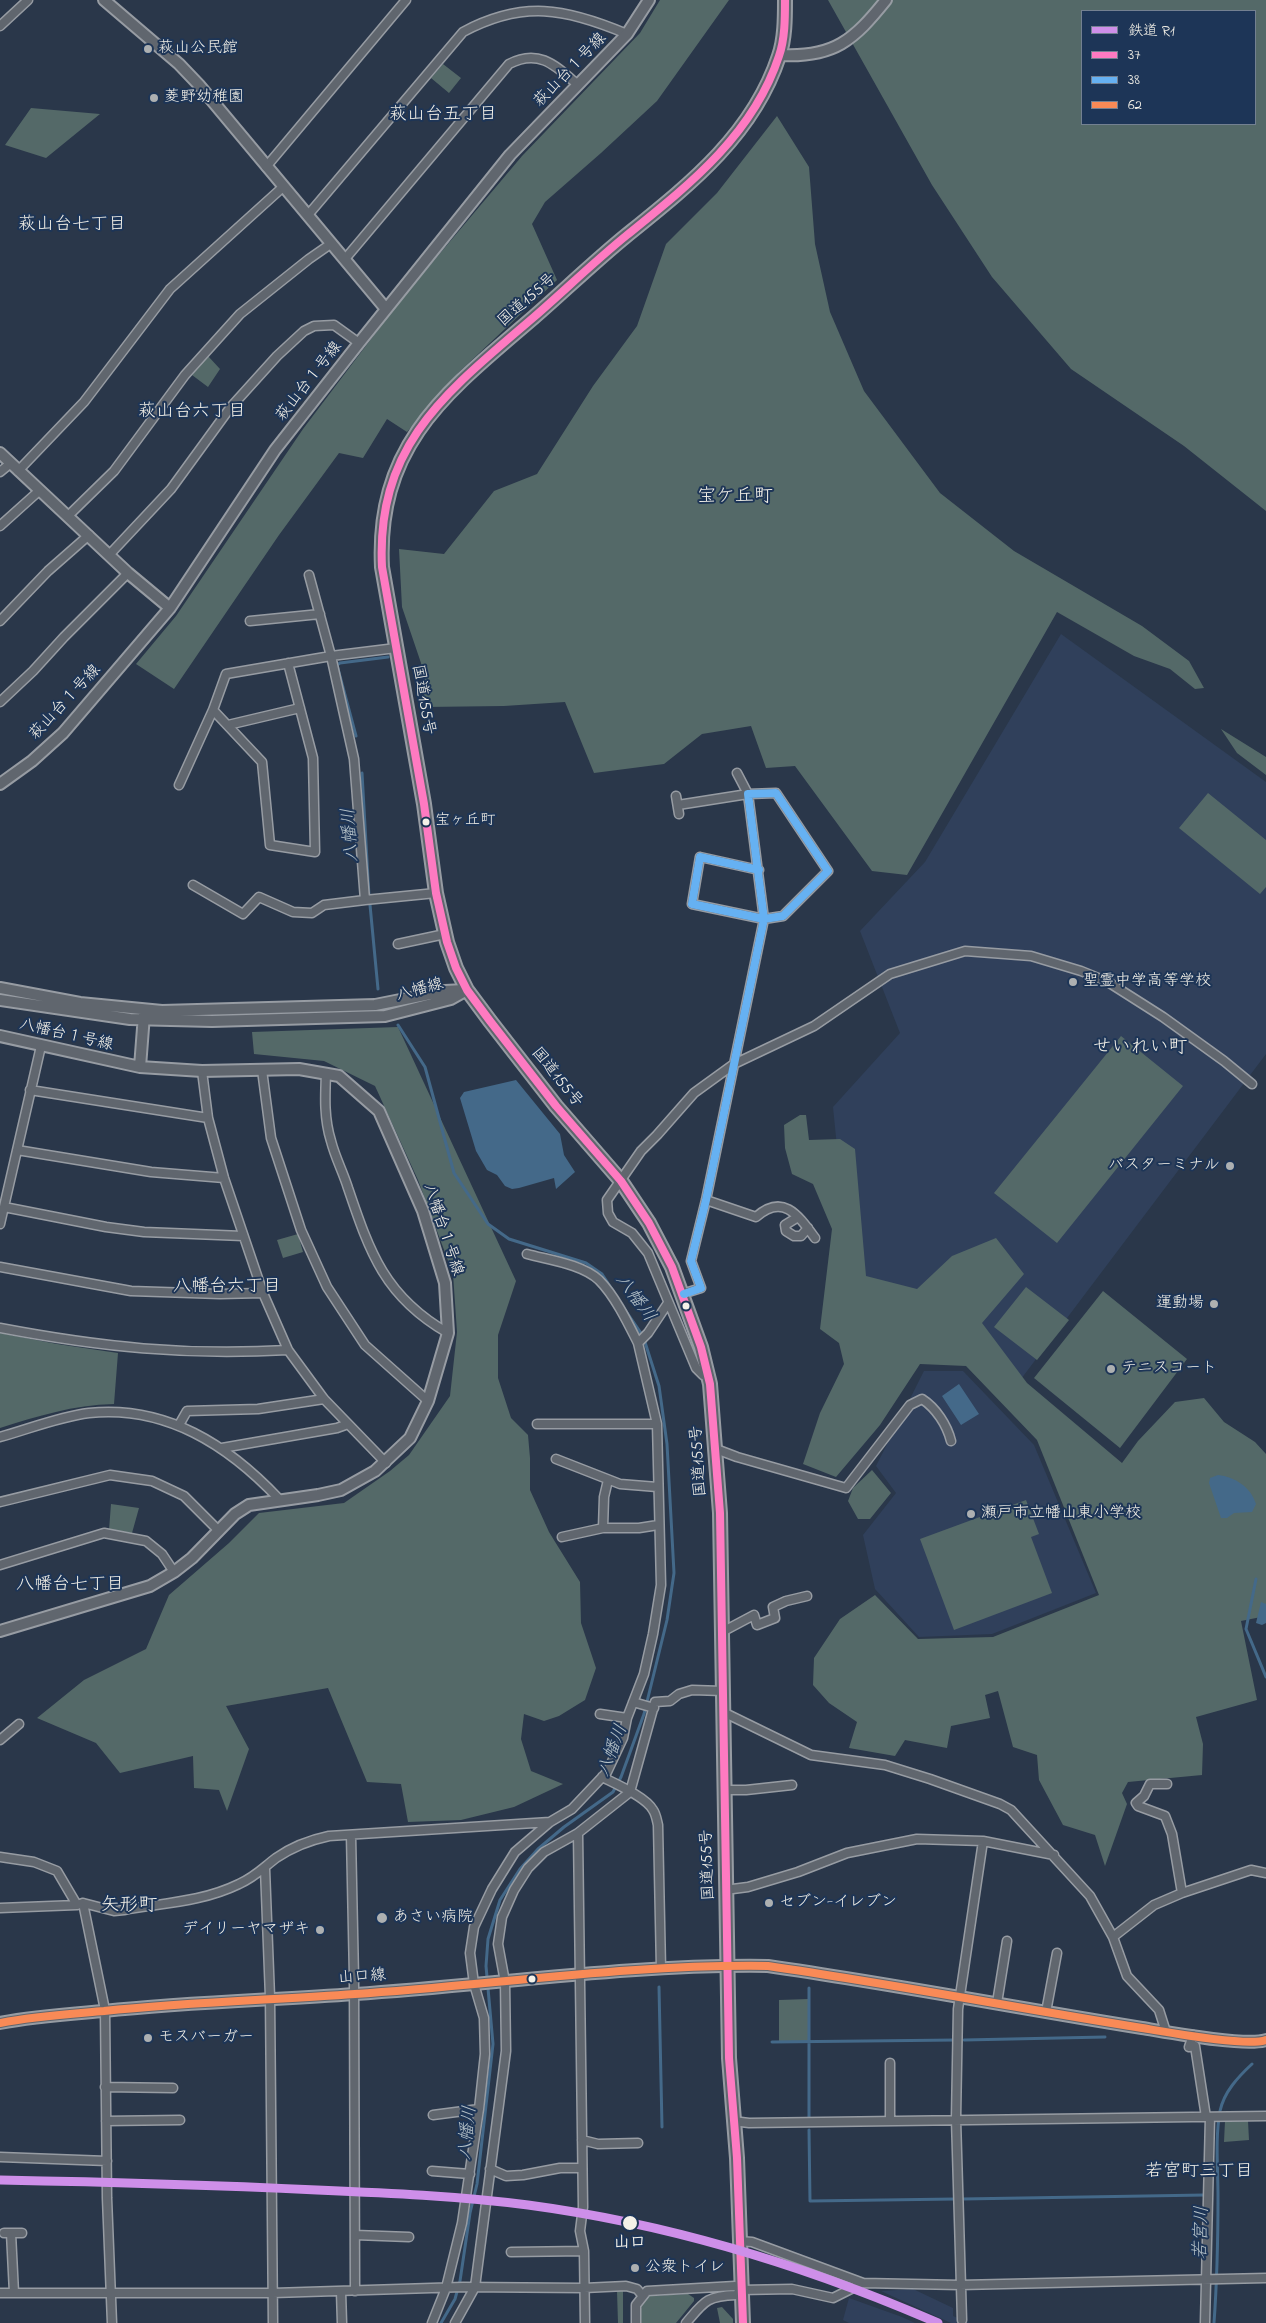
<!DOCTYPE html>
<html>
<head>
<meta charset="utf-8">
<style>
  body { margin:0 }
  #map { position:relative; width:1266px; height:2323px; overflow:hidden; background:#2a374a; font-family:"Indie Flower","Klee One",sans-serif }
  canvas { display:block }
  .legend { position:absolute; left:1081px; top:10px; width:175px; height:115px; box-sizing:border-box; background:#1d3557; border:1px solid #738091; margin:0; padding:6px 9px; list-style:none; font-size:15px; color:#f4f1e8 }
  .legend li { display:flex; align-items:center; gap:10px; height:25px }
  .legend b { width:25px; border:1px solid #738091 }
</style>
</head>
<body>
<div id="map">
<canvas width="1266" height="2323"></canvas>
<ul class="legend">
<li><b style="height:6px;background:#ce8fe9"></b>鉄道 R1</li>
<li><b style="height:6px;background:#fe7ac1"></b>37</li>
<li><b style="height:6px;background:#66b1f2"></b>38</li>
<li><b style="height:6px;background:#f98a56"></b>62</li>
</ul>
</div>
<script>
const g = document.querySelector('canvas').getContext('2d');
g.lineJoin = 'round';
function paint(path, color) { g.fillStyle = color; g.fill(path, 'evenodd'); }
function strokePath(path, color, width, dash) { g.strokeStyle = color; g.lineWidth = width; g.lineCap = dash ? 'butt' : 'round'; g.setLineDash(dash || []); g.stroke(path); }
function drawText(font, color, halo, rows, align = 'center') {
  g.font = font + ' "Indie Flower","Klee One",sans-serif'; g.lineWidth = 4; g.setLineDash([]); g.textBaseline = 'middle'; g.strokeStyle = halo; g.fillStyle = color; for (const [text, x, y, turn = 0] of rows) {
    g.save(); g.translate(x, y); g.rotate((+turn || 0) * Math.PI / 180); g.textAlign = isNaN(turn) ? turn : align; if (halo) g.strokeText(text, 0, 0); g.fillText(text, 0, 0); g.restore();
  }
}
const built = new Path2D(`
  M1061,634L1266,782V1054L1015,1387L978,1352L857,1347L833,1107L900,1033L860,931L925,862Z
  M924,1371H963L1034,1445L1096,1593L992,1634L919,1637L875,1589L863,1535L896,1493L876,1466Z
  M913,2289L953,2308V2316L970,2323H951L881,2291Z
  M849,2298L902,2317L915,2323H849L843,2320Z`);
const green = new Path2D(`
  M660,0H729L657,101L601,153L545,202L532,224L557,280L458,373L407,432L387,419L363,458L339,453L279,535L174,689L136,664L176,616L303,429L399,302L522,156L640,33Z
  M828,0H1266V511L1184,446L1071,369L992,277L932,185ZM1082,11H1255V124H1082Z
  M443,64L461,78L449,93L431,78Z
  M31,108L100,114L46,158L5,145Z
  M777,116L809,167L815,244L830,312L864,391L940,493L1014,551L1142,626L1189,661L1204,688L1195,689L1170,669L1134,656L1057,612L907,875L872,871L795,766L766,768L751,726L702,734L664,764L594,773L565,702L504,706L425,707L421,663L402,607L399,549L444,554L494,491L537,474L593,386L637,326L666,244L717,193Z
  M208,356L220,369L208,387L192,375Z
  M1221,729L1266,757V775L1237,753Z
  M1208,793L1266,840V887L1260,894L1179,828Z
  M398,1027L516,1281L498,1335V1378L511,1418L528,1435L530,1458V1490L549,1532L580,1582L581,1623L596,1668L585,1700L559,1716L544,1721L524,1714L521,1739L531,1771L563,1784L514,1807L461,1820L408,1822L401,1784L367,1782L328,1688L226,1706L249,1749L227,1811L219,1790L194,1788L193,1756L120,1773L96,1743L37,1718L84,1680L146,1649L169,1595L229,1543L259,1513L344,1503L390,1471L409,1455L450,1396L457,1332L453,1274L418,1180L375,1086L324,1061L254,1054L252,1032Z
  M1121,1036L1183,1086L1057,1243L994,1193Z
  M800,1115H806L809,1140L840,1139L855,1149L866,1276L917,1289L952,1256L996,1238L1024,1274L982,1323L1027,1383L1122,1463L1138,1441L1175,1402L1204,1398L1224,1422L1255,1442L1266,1454V1616L1241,1621L1257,1700L1196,1717L1203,1744L1202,1775L1128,1782L1122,1793L1127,1804L1105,1866L1095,1835L1063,1825L1039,1780L1037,1755L1013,1747L998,1691L985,1695L990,1718L951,1726L947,1748L905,1740L895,1756L849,1748L857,1722L829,1703L813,1685L814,1658L840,1619L875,1595L918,1639L993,1637L1099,1595L1037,1440L966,1366L920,1364L880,1425L836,1477L803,1464L820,1413L844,1364L839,1343L820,1329L832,1229L813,1184L792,1174L785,1148L784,1125Z
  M298,1234L303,1252L283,1258L277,1240Z
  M1026,1287L1069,1320L1037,1360L994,1327Z
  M1103,1291L1187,1359L1120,1448L1034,1378Z
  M0,1333L57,1344L118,1353L114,1404C73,1405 38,1416 0,1428Z
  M872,1470L891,1493L870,1519H858L848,1501L853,1488Z
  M1026,1500L1039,1534L1031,1537L1052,1593L954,1630L920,1539Z
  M111,1504L139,1508L132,1533L109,1530Z
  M809,1999L810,2043L779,2042V2000Z
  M1225,2121H1248L1249,2140L1224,2142Z
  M617,2291H623V2323H618Z
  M688,2294L694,2298V2301L676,2323H641L640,2306L646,2296Z
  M722,2307L733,2319V2323H720L717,2308Z`);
const water = new Path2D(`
  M516,1080L560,1134L564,1155L575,1172L556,1189L554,1178L519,1188L512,1189L505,1186L497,1175L487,1170L476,1151L460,1098L464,1092Z
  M959,1384L979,1414L961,1425L942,1396Z
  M1218,1475C1235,1477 1251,1487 1256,1504L1252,1512L1234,1513L1227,1518H1221L1209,1483L1210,1478Z
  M1261,1602L1266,1604V1623L1262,1625L1256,1623Z`);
const stream = new Path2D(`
  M356,736L337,665L340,663L388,657
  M362,773L369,896
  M370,905L378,989
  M398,1025L425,1067L454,1173L488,1224L509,1239L586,1263L602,1274L615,1294
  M1256,1579L1246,1629L1266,1677
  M659,1987L662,2127
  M809,1988V2118
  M964,2040L1105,2037
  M772,2042L956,2040
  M809,2130L810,2201L955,2199
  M962,2199L1205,2195
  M441,2323L455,2299L460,2281L470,2213L477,2184L493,2044L486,1966L488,1939L500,1900L520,1869L538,1849L564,1827L613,1792L621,1777L644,1714L667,1620L674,1573L667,1444L659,1386L643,1336L619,1301
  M1214,2323C1217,2281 1218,2239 1218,2196C1218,2168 1215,2139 1220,2111C1224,2092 1238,2077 1252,2064`);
const minor = new Path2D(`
  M0,26L28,0
  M266,167L406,0
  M308,215L463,32C523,0 565,8 627,34
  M345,259L509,64C539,48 556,66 578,85
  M18,471L84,402L170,289L283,187
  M0,472L11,463
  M68,516L114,471L185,375L240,314L309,259L332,243
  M0,526L40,490
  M110,554L171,489L230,408L277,356L304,331L314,326L334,325L359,343
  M309,575L331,656L354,759L365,900L436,893
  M0,621L48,571L89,535
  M250,621L320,614
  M0,702L33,671L64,637L128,573
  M213,710L262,762L270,845L315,852L313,758L288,663
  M228,725L300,708
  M179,785L213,710L226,674L331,656L396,648
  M676,796L679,814
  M678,805L748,794L737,773
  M193,885L243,914L259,897L293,912L312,913L324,905L365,900
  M398,944L445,934
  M262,1070L271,1138L301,1230L327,1287L365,1345L428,1401
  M202,1071L208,1118L224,1178L263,1293L288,1350L324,1399L386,1463
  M326,1074C325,1097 324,1119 331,1141C335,1157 343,1172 348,1188C370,1253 385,1297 448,1333
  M30,1090L208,1118
  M17,1150L151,1172L224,1178
  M706,1200L756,1217C783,1193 798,1215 815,1238
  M4,1207L106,1227L144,1232L243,1236
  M798,1217L785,1225L786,1231L794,1236H801L808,1228
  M0,1224L41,1046
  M527,1254C549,1260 582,1264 599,1280C615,1296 628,1323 638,1343
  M0,1267L131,1291L220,1294L263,1293
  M682,1294L701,1288L691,1261L706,1200L764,919L748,794L776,793L828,871L783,916L764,919L692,904L700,857L759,870
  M0,1328C100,1347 186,1356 288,1350
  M708,1375H703L696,1368L648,1253L632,1233L613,1222L608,1213L607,1200L641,1151L657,1135L694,1093L734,1064L814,1026L890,974L965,951L1031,956L1081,971L1108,982L1163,1017L1224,1061L1252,1084
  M537,1424H657
  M179,1425L187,1411L258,1409L324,1399
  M0,1437C29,1429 58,1417 89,1413C166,1405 228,1445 279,1499
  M222,1448L337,1428L348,1424
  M716,1449L737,1457L846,1488L910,1405L922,1399C936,1408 947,1425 951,1441
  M556,1459L620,1484L657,1487
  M0,1502L110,1475L152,1481L184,1496L219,1531
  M603,1528L604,1497L608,1480
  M562,1537L603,1528H639L658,1525
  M0,1565L104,1533L146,1541L162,1554L174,1572
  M722,1632L754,1615L757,1625L775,1618L773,1607L786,1601L807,1596
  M633,1702L654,1708
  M723,1712L811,1755L885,1765L930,1779L1000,1804L1011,1810L1090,1896L1113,1937L1127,1976L1159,2010L1166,2032
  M600,1714L627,1718
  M0,1740L19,1724
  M602,1777C616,1784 646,1797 653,1810C656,1814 657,1821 658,1825L661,1969
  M1167,1784H1150L1144,1796L1136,1803L1138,1806L1165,1816L1172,1834L1182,1893
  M723,1790H746L792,1785
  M578,1833L583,2207L580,2231L584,2251L585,2323
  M351,1835L354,1978L355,2291
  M0,1857L34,1862L57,1871L77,1905L83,1903L114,1911L124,1910C163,1903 202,1902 239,1884C255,1877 263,1868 276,1858C292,1847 310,1840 329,1836L550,1822
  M265,1869L270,1997L273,2323
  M725,1890L748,1887L798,1872L847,1853L917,1839L983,1841L1054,1855
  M83,1903L105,2010L107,2198L112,2323
  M0,1908L77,1905
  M1113,1937L1154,1905L1182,1893L1251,1870L1266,1873
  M997,2003L1007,1941
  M1046,2012L1057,1953
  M1193,2035L1189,2047L1195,2046L1206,2117
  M890,2063V2121
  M105,2087L173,2088
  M433,2115L479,2109
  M106,2121L180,2120
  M733,2121L749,2123L1266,2116
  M582,2140L598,2144L638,2143
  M0,2157L107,2161
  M490,2169L506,2176L523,2175L560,2168H582
  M432,2171L470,2174
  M4,2233H22
  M11,2233L14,2293
  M355,2235L409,2237
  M739,2241L752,2242L863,2283
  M511,2252L584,2251
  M341,2291L342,2323
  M0,2293H273L463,2287L584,2288L626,2286L637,2289L642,2295
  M962,2320L956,2119L958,2009L983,1841
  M432,2323L446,2288L462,2223L479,2109L485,2054L484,2018L474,1984L470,1953L474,1927L492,1889L515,1852L550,1822L572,1809L607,1772L623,1738L627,1718L644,1674L653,1634L661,1585L657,1424L638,1343L648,1333L668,1303
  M455,2323L475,2287L506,2051L505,1982L498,1944L502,1917L514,1890L528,1868L544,1852L578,1833L630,1792L655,1702L670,1701L679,1694L692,1690L723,1691
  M636,2323V2305L647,2291L735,2286L741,2290
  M686,2323C704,2302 706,2296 736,2295L741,2290L792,2289L833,2298L863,2283L960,2285L1266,2278
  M1205,2323L1210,2117`);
const tertiary = new Path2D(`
  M104,0L179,64L199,85L386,309
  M780,55C834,58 854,40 886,0
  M0,453L128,573L170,608
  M0,784L32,761L63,733L170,608L275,450L359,343L510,155L627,34L649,0
  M0,988L80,1003L162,1011L375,1005L445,991L464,990
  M0,1000L130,1019L212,1021L385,1016L451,999L467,990
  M0,1036L140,1067L202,1071L299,1069L339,1076L379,1111L423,1211L445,1283L448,1333L428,1401L410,1438L375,1471L341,1490L318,1495L249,1505L235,1514L192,1558L174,1572L150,1586L0,1631
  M140,1067L144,1015
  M0,2023C34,2016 69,2014 104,2011C187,2002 271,2000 355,1994C492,1985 630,1964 768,1966C893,1984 1017,2008 1142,2028C1167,2032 1246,2047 1266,2040`);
const trunk = new Path2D(`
  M743,2323L737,2158L729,2058L720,1513L710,1384L701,1347L672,1267L649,1223L621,1181L556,1106L490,1021L467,990L456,968L447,942L436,893L424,804L382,567C376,443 448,391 534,317C565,290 595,261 627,235C689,185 753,135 779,56C785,39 785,18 785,0`);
const bus1 = new Path2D(`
  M743,2323L737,2158L729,2058L720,1513L710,1384L701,1347L672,1267L649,1223L621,1181L556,1106L490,1021L467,990L456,968L447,942L436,893L424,804L382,567C376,443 448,391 534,317C565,290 595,261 627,235C689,185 753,135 779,56C785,39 785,18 785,0`);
const bus2 = new Path2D(`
  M684,1294L701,1288L691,1261L706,1200L764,919L748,794L776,793L828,871L783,916L764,919L692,904L700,857L759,870`);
const bus3 = new Path2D(`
  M0,2023C34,2016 69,2014 104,2011C187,2002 271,2000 355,1994C492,1985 630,1964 768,1966C893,1984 1017,2008 1142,2028C1167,2032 1246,2047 1266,2040`);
const rail1 = new Path2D(`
  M0,2180C106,2182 211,2185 317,2190C388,2193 458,2196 528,2205C670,2224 807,2266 938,2323`);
const markers = [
  [148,49,5,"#adb0b1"],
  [154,98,5,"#adb0b1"],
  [426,822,4.5,"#f4f1e8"],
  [1073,982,5,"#adb0b1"],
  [1230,1166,5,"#adb0b1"],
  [1214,1304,5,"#adb0b1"],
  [686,1306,4.5,"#f4f1e8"],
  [1111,1369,5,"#adb0b1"],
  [971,1514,5,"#adb0b1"],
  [769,1903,5,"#adb0b1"],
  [382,1918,6,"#adb0b1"],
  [320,1930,5,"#adb0b1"],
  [532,1979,4.5,"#f4f1e8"],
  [148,2038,5,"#adb0b1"],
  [630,2223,8,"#f4f1e8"],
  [635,2268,5,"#adb0b1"]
];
const busNames = [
  ["宝ヶ丘町",435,822]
];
const poiNames = [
  ["萩山公民館",158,49],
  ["菱野幼稚園",164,98],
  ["聖霊中学高等学校",1083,982],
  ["バスターミナル",1220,1166,"right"],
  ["運動場",1204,1304,"right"],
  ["テニスコート",1121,1369],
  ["瀬戸市立幡山東小学校",981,1514],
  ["セブン-イレブン",779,1903],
  ["あさい病院",393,1918],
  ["デイリーヤマザキ",310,1930,"right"],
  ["モスバーガー",158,2038],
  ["公衆トイレ",645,2268]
];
const streetNames = [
  ["萩山台１号線",571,71,-46],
  ["国道155号",528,301,-41],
  ["萩山台１号線",310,382,-52],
  ["国道155号",422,700,80],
  ["萩山台１号線",66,703,-47],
  ["八幡線",420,991,-15],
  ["八幡台１号線",66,1036,13],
  ["国道155号",556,1078,51],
  ["八幡台１号線",442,1230,72],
  ["国道155号",700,1461,-94],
  ["国道155号",709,1865,-92],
  ["山口線",362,1978,-4]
];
const stopNames = [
  ["山口",630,2244]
];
const neighbourhoodNames = [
  ["萩山台五丁目",443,116],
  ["萩山台七丁目",72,226],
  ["萩山台六丁目",192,413],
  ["八幡台六丁目",227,1288],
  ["八幡台七丁目",70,1586],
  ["若宮町三丁目",1199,2173]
];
const waterNames = [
  ["八幡川",352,835,-94],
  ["八幡川",634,1299,54],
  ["八幡川",614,1751,-69],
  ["八幡川",469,2133,-84],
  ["若宮川",1203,2233,-88]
];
const quarterNames = [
  ["宝ケ丘町",735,498],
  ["せいれい町",1140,1049],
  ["矢形町",129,1907]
];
paint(built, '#30405b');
paint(green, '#546968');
paint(water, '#446989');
strokePath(stream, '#446989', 3);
strokePath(minor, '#979ca3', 11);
strokePath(tertiary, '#979ca3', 14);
strokePath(trunk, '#979ca3', 16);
strokePath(minor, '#60666e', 8);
strokePath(tertiary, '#60666e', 10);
strokePath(trunk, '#60666e', 12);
strokePath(bus1, '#fe7ac1', 8);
strokePath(bus2, '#66b1f2', 8);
strokePath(bus3, '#f98a56', 8);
strokePath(rail1, '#ce8fe9', 9);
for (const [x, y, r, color] of markers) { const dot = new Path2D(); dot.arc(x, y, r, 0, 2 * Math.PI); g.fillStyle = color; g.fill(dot); strokePath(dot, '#1d3557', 2); }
drawText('15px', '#f4f1e8', '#1d3557', busNames, 'left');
drawText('16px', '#f4f1e8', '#1d3557', poiNames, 'left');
drawText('16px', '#f4f1e8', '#1d3557', streetNames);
drawText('bold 16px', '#f4f1e8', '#1d3557', stopNames);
drawText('18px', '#f4f1e8', '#1d3557', neighbourhoodNames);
drawText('italic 18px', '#b7c3c9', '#1d3557', waterNames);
drawText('19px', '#f4f1e8', '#1d3557', quarterNames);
</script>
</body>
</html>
